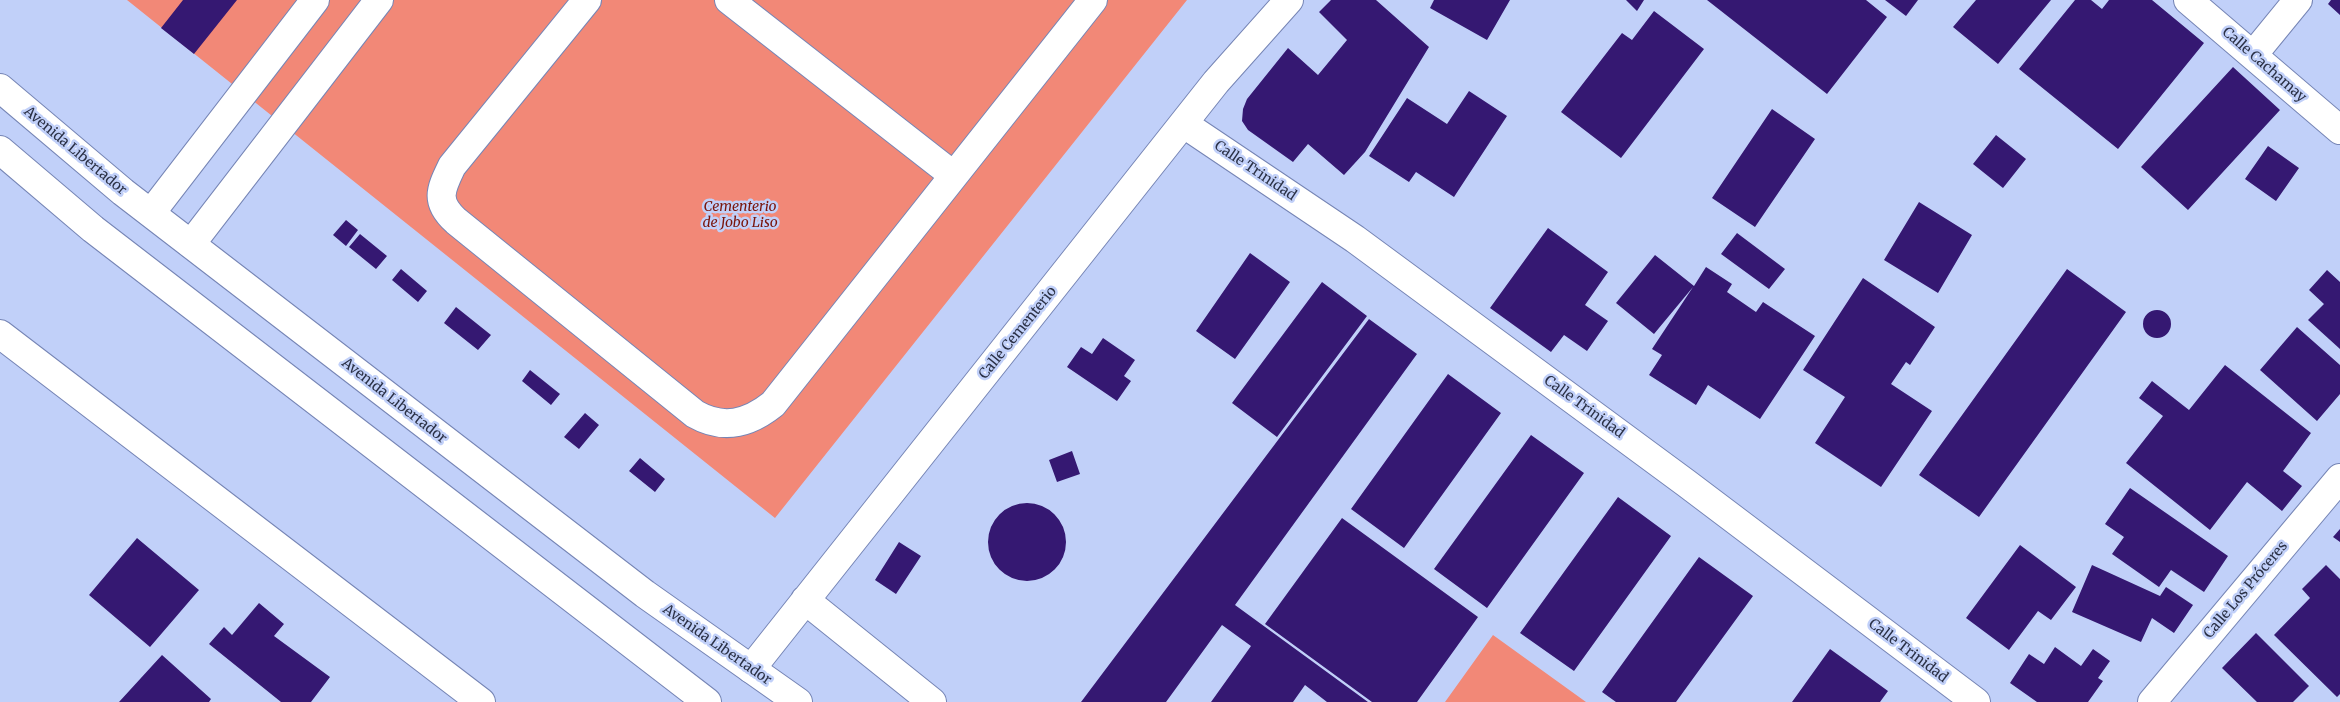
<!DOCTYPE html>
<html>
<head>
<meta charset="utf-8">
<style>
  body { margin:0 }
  canvas { display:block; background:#c1d0f9 }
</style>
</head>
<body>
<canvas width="2340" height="702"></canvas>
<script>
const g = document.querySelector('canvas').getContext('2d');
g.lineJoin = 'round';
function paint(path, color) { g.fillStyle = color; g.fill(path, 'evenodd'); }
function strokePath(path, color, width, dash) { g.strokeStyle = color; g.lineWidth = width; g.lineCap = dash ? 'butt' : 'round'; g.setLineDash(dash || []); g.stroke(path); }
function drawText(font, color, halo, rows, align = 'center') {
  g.font = font + ' Merriweather,serif'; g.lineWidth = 5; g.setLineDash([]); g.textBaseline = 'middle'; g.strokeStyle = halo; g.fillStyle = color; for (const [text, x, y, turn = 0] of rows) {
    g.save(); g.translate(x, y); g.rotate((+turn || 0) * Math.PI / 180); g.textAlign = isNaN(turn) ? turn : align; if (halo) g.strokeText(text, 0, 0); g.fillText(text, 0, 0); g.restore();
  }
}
const green = new Path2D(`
  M127,0H1187L775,518Z
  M1493,635L1586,702H1445Z`);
const building = new Path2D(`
  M183,0H237L194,54L161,28Z
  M1331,0H1376L1429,47L1365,152L1344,175L1308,144L1293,162L1248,130L1242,121L1243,109L1247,99L1288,48L1318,75L1347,40L1319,12Z
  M1434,0H1510L1487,40L1430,8Z
  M1626,0H1644L1637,11Z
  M1707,0H1866L1887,17L1827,94Z
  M1885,0H1918L1906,16Z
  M1976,0H2051L1998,64L1953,27Z
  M2075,0H2091L2102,9L2109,0H2152L2204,43L2118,149L2019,69Z
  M2331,0H2340V15L2328,4Z
  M1654,11L1704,49L1621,158L1561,112L1622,33L1632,40Z
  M2233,67L2280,110L2188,210L2141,167Z
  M1469,91L1507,116L1454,197L1416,172L1409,182L1369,156L1407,98L1447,124Z
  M1772,109L1815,139L1755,227L1712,198Z
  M1996,135L2026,159L2003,188L1973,164Z
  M2268,146L2299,168L2276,201L2245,179Z
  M1919,202L1972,235L1938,293L1884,260Z
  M346,220L358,230L346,246L333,235Z
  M1548,228L1608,272L1585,305L1608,321L1587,351L1564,335L1551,352L1490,308Z
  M1737,233L1785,269L1769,289L1721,254Z
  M360,234L387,256L376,269L349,247Z
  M1250,253L1290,282L1235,359L1196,331Z
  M1655,255L1694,286L1706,267L1732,284L1727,292L1756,312L1763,302L1815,336L1760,419L1708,385L1696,405L1649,375L1662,355L1652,349L1693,287L1654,334L1616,303Z
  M401,269L427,291L418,302L392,280Z
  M2067,269L2126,312L1979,517L1919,475Z
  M2327,270L2340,282V349L2308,320L2324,304L2309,290Z
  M1863,278L1935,327L1910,365L1906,362L1891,384L1932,411L1881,487L1815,443L1845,397L1803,370Z
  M1322,282L1367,316L1277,437L1232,403Z
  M456,307L491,335L478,350L444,323Z
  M2143 324a14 14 0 1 1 28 0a14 14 0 1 1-28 0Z
  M1369,319L1417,354L1235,605L1368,702H1327L1305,685L1293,702H1211L1251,646L1222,625L1166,702H1081Z
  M2297,327L2340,365V394L2317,421L2260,370Z
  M1103,338L1135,360L1124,376L1131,381L1117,401L1067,367L1081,347L1092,354Z
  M2225,365L2311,433L2283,471L2302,486L2282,511L2247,482L2210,530L2126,463L2163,416L2139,398L2152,381L2189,410Z
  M530,370L560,394L551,405L522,381Z
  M1448,374L1501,413L1404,548L1351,509Z
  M585,413L599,425L579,449L564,437Z
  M1531,435L1584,473L1487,608L1434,569Z
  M1072,451L1080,474L1057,482L1049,460Z
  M640,458L665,479L655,492L629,471Z
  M2130,488L2228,556L2204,592L2171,570L2159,587L2112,554L2124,537L2105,524Z
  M1618,497L1671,536L1574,671L1520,633Z
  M988 542a39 39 0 1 1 78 0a39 39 0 1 1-78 0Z
  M1342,518L1478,617L1417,702H1372L1265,624Z
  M2340,529V542L2333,537Z
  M137,538L199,590L150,647L89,595Z
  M899,542L921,556L896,594L875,580Z
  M2020,545L2076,587L2051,620L2038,611L2009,650L1966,618Z
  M1699,557L1753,596L1676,702H1616L1602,692Z
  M2092,565L2160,596L2166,587L2193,605L2174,633L2152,618L2141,642L2072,612Z
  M2326,565L2340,579V694L2337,697L2274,635L2310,598L2302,589Z
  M259,603L284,624L274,636L330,677L311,702H281L209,644L224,627L232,635Z
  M2256,633L2309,686L2293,702H2257L2222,668Z
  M2055,647L2081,666L2093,649L2110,661L2098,678L2103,681L2088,702H2037L2010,683L2029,654L2044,664Z
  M1830,649L1888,691L1880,702H1792Z
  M162,655L211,699L209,702H119Z`);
const minor = new Path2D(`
  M587,0L452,166C441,189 434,201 456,221L695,414C723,430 748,424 773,404L1093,0
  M729,0L953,175
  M2188,0L2340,130
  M2253,55L2298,0
  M1184,124L1355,239L1686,483L1976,702
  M151,213L315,0
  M191,244L379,0
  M0,334L481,702
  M805,600L932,702
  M751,669L1216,82L1289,0
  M2152,702L2340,478`);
const major = new Path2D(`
  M0,88L123,192L645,594L798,702
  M0,150L93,229L707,702`);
const streetNames = [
  ["Calle Cachamay",2264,65,41],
  ["Avenida Libertador",75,151,40],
  ["Calle Trinidad",1255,171,34],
  ["Calle Cementerio",1018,333,-51],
  ["Avenida Libertador",394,401,38],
  ["Calle Trinidad",1584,407,36],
  ["Calle Los Próceres",2246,590,-50],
  ["Avenida Libertador",717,645,35],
  ["Calle Trinidad",1908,651,37]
];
const parkNames = [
  ["Cementerio",740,207],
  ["de Jobo Liso",740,223]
];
paint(green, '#f28877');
paint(building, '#351872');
strokePath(minor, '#7685b5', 30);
strokePath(major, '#7685b5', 30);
strokePath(minor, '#fff', 28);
strokePath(major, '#fff', 28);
drawText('14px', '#2b3146', '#c1d0f9', streetNames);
drawText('italic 14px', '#7a140a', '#c1d0f9', parkNames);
</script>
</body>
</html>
